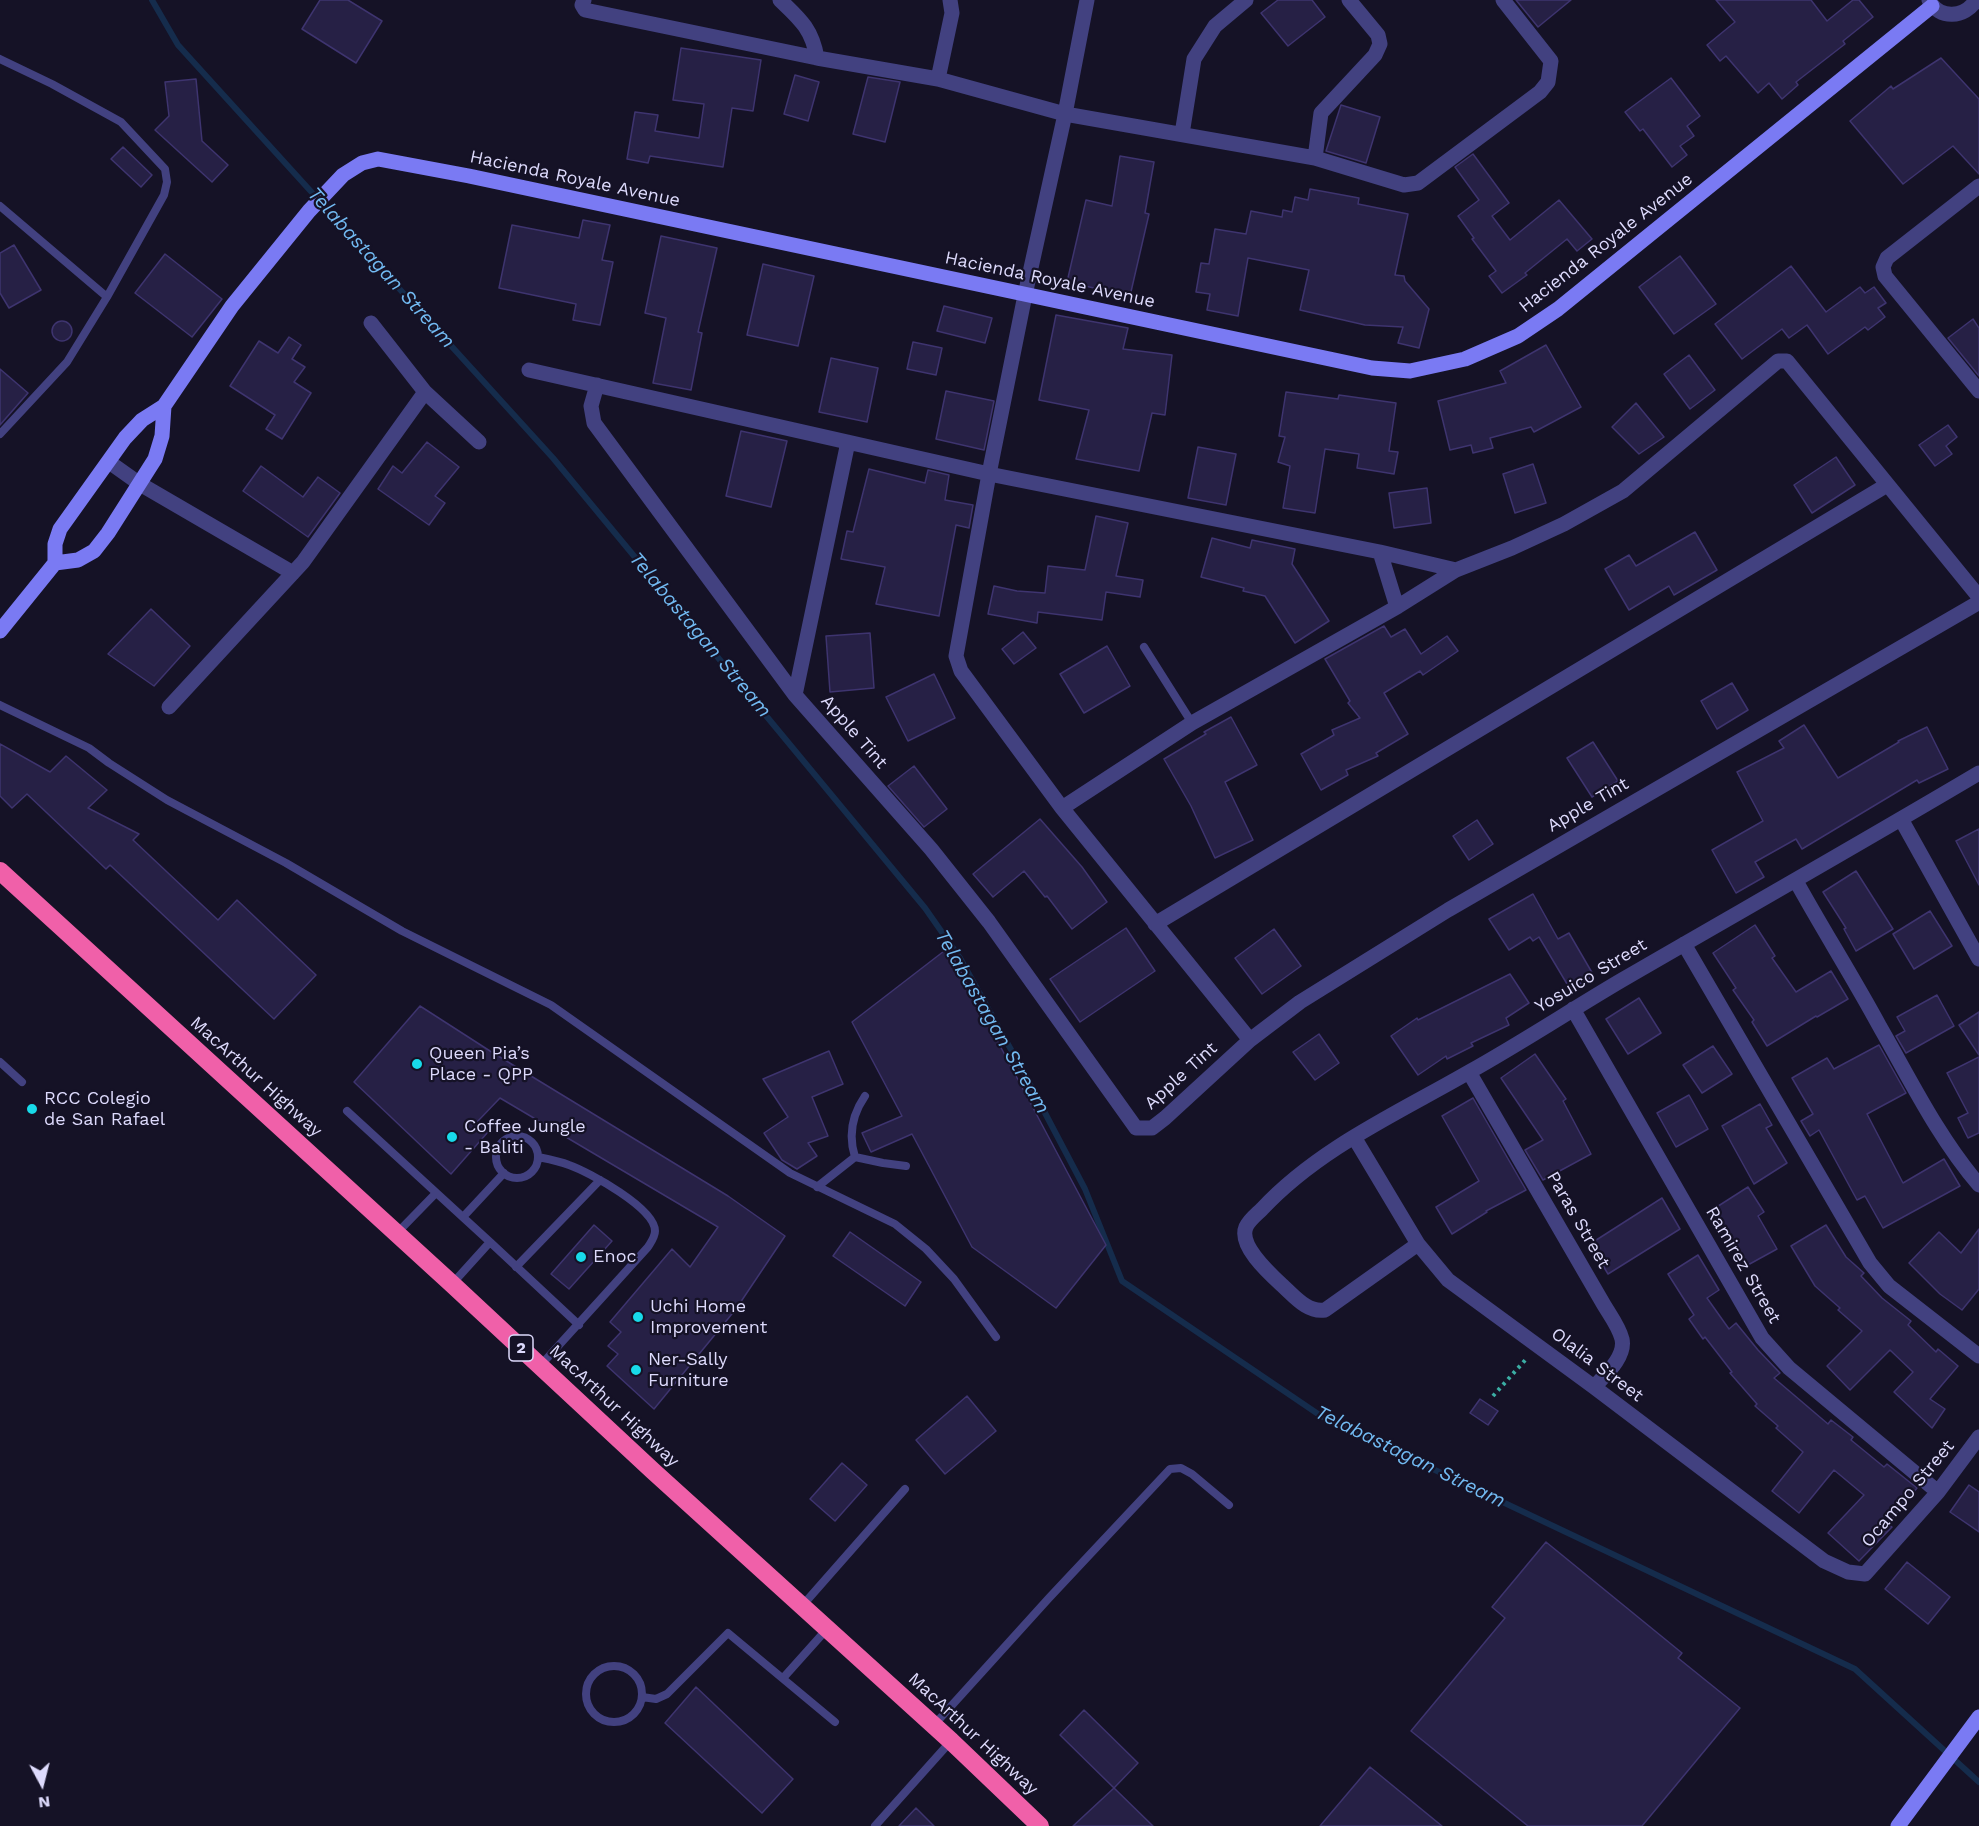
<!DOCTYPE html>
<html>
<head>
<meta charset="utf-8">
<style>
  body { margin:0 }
  #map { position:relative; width:1979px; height:1826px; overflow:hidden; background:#151226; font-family:"Work Sans",sans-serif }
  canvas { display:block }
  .north { position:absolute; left:12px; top:1754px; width:60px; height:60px; -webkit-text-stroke:4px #151226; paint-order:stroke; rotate:173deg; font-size:16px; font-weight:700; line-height:24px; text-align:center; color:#dddafc }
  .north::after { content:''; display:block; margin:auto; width:21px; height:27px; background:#dddafc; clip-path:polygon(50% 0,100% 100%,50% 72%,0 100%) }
</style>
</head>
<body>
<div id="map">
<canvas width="1979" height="1826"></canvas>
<div class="north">N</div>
</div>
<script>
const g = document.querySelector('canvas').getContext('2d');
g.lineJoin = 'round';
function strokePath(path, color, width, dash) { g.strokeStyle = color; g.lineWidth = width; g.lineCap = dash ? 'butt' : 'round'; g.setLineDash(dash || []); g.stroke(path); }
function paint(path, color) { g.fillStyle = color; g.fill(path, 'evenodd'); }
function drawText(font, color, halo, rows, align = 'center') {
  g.font = font + ' "Work Sans",sans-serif'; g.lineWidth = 4.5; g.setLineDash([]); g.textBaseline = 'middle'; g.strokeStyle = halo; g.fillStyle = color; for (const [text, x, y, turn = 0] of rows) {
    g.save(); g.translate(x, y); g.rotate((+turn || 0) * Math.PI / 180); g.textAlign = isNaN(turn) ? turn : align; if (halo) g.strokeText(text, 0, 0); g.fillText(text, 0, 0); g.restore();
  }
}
const stream = new Path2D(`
  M152,0L178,45L553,458L925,908L960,958L1024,1073L1085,1189L1122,1281L1321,1416L1855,1669L1979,1782`);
const building = new Path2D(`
  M320,0H348L382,21L356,63L302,29Z
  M1278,0H1312L1325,17L1288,46L1261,13Z
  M1516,0H1571L1538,27Z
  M1716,0H1811L1827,21L1853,0H1859L1873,17L1843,41L1845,44L1796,82L1798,85L1782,99L1769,83L1758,93L1726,56L1720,61L1707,45L1735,22Z
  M681,48L761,60L753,111L732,108L723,167L650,156L648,163L627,159L635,112L658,115L655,131L699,138L704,104L673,100Z
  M1941,58L1979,99V174L1953,146L1903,184L1850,121L1891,86L1893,89Z
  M795,75L819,82L808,121L784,114Z
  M868,77L900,82L885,142L853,134Z
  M1671,78L1700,116L1687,126L1694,136L1680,146L1687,155L1672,167L1643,129L1640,131L1625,112Z
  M196,79L202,141L228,165L212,182L155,130L169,116L165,82Z
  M1341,105L1380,117L1366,163L1326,151Z
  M123,147L152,175L141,187L111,159Z
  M1473,154L1509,203L1492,216L1510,240L1559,200L1592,239L1577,251L1567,239L1525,273L1527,275L1502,293L1489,276L1496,271L1472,239L1474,238L1458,216L1479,200L1455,167Z
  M1120,156L1154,162L1145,213L1149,214L1130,296L1067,282L1086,200L1112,206Z
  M1310,189L1359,198L1358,204L1408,214L1395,275L1404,276L1405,281L1429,309L1419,348L1398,343L1403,327L1365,325L1300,310L1309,270L1248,258L1238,316L1207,310L1210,294L1196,292L1201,263L1209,264L1215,229L1246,234L1251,211L1282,217L1283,210L1292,212L1295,197L1308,200Z
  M583,220L610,225L602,260L613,262L600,325L573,320L576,304L499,288L512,225L579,238Z
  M661,236L717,248L698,332L702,333L691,390L653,383L666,318L645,313Z
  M14,245L41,290L9,308L0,293V253Z
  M165,254L222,299L192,337L135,293Z
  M1680,256L1716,304L1674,334L1639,287Z
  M763,264L814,276L798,346L747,335Z
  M1791,266L1826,312L1860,287L1865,293L1874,287L1886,303L1878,308L1885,317L1868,330L1865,327L1828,354L1807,325L1789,338L1782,329L1742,359L1715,324Z
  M944,306L992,318L985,343L937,331Z
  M1056,315L1128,328L1123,349L1172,355L1165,415L1152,413L1139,471L1076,459L1089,410L1039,400Z
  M1973,319L1979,328V376L1948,338Z
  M52 331a10 10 0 1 1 20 0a10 10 0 1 1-20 0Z
  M289,337L301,345L292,359L305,367L294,382L311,393L282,439L266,429L275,415L230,386L259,341L278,353Z
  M913,342L942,348L936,375L907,369Z
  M1546,345L1581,407L1534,432L1531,427L1490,438L1493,448L1473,453L1471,445L1450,450L1438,401L1506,383L1500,371Z
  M1689,355L1715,390L1690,409L1664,374Z
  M831,358L878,368L867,422L819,412Z
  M0,369L28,393L0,425Z
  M946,391L994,401L984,450L936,439Z
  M1286,392L1338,399L1339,395L1396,403L1389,451L1398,452L1394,474L1357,468L1359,454L1325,449L1315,513L1283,508L1290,466L1278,462L1285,437L1279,436Z
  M1636,403L1664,437L1639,454L1612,427Z
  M1948,425L1957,437L1946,446L1952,454L1935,466L1919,445Z
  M741,431L787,441L771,507L726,496Z
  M427,442L459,467L435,496L445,503L429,525L378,489L393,466L402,473Z
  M1198,447L1236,454L1226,505L1188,498Z
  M1836,457L1855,485L1812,513L1794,485Z
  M1533,464L1546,503L1515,513L1503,474Z
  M261,466L303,497L318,477L340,493L308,537L243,491Z
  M869,469L925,483L928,470L949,475L945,500L973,505L969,528L956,525L939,616L876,604L885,567L841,559L847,531L853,532Z
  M1427,488L1431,523L1394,528L1389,493Z
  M1096,516L1128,523L1116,576L1143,580L1140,597L1106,592L1102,620L1038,612L1037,623L988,614L994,586L1017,591L1045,593L1048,566L1085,570Z
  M1695,532L1717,570L1674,595L1669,586L1629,610L1605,569L1629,555L1636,566Z
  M1212,538L1250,548L1252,540L1295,549L1292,564L1329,621L1295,643L1265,596L1243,591L1244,588L1201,577Z
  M151,609L190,646L154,686L108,654Z
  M1384,626L1391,637L1405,629L1421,654L1447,636L1458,651L1423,675L1420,671L1384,693L1408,734L1376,753L1378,756L1346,770L1348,775L1321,790L1301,754L1334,735L1332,730L1360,718L1348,703L1350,701L1325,659Z
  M1023,632L1036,648L1014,664L1002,649Z
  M870,633L874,688L830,692L826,636Z
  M1107,646L1130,686L1084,713L1060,674Z
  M934,674L955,718L908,741L886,697Z
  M1732,683L1748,710L1717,729L1701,701Z
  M1231,717L1257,765L1225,782L1253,840L1215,858L1191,806L1164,759L1206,734L1204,732Z
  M1804,725L1838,778L1899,742L1898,741L1927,727L1948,769L1919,783L1917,780L1802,849L1796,839L1755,862L1764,877L1736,893L1712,850L1763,821L1737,772L1784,748L1779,741Z
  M1593,742L1618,781L1592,797L1567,758Z
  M0,744L50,772L66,756L107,790L88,808L139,834L133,840L218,920L237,900L316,975L274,1019L110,865L106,869L27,794L12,808L0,796Z
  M914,766L947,809L924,827L888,786Z
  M1040,819L1082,867L1107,902L1072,929L1047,896L1045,897L1024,871L993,897L973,874Z
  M1477,820L1493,844L1469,860L1453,836Z
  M1979,829V885L1956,841Z
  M1856,871L1893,929L1856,951L1844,929L1846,928L1823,892Z
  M1533,894L1558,939L1569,933L1594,976L1570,989L1539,937L1533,941L1530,937L1509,950L1489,919Z
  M1930,911L1952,946L1914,969L1893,934Z
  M1755,925L1775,956L1772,958L1796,992L1831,971L1848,999L1817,1017L1816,1016L1767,1046L1752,1022L1754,1020L1733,990L1736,988L1713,953Z
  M1126,928L1155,971L1080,1022L1050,979Z
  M1274,929L1301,966L1262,994L1235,958Z
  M948,948L1106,1245L1056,1308L972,1247L912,1134L871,1152L862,1133L902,1116L852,1022Z
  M1510,974L1529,1003L1506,1018L1509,1025L1471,1043L1473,1046L1447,1059L1446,1056L1418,1075L1391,1036L1417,1018L1418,1020Z
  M1937,995L1954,1026L1906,1053L1896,1036L1905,1031L1897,1017Z
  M1639,998L1661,1033L1628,1054L1606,1019Z
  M420,1006L490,1051L728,1196L785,1236L736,1309L654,1409L607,1366L618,1354L608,1346L621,1332L610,1322L672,1249L690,1267L718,1227L500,1098L477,1122L488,1132L451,1174L354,1082Z
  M1979,1012V1055L1959,1025Z
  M1319,1034L1339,1063L1315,1080L1293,1052Z
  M1879,1045L1906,1093L1867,1114L1903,1183L1944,1159L1960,1186L1883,1228L1865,1196L1857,1200L1819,1130L1810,1136L1801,1121L1813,1114L1792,1078L1827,1058L1834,1069Z
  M1713,1046L1732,1074L1702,1093L1683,1065Z
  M829,1051L843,1084L812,1097L828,1136L808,1143L817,1156L797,1169L782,1160L764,1133L788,1117L763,1079Z
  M1535,1054L1566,1099L1563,1101L1591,1154L1543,1180L1525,1150L1543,1140L1501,1078Z
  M1979,1057V1133L1968,1138L1958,1118L1968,1113L1947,1073Z
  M1689,1095L1708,1129L1676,1147L1657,1113Z
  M1473,1098L1526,1190L1486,1211L1487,1212L1452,1234L1436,1207L1479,1181L1442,1116Z
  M1760,1104L1772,1125L1766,1128L1787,1163L1754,1184L1722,1126Z
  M1748,1187L1764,1212L1758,1216L1777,1249L1746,1266L1728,1234L1712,1210Z
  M1662,1198L1680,1229L1608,1274L1590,1244Z
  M594,1225L612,1241L569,1289L551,1274Z
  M1826,1225L1846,1257L1864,1273L1861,1276L1882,1298L1911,1321L1908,1325L1936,1352L1938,1349L1958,1366L1930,1399L1945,1409L1932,1428L1894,1392L1913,1372L1890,1350L1850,1390L1827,1366L1862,1331L1838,1310L1840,1308L1815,1286L1791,1246Z
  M1979,1229V1289L1962,1310L1940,1294L1909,1263L1939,1232L1961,1253Z
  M850,1232L921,1282L905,1306L833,1256Z
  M1698,1255L1719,1290L1707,1298L1729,1329L1736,1323L1758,1350L1780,1373L1774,1378L1828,1424L1831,1420L1853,1437L1851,1440L1884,1467L1887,1464L1917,1488L1888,1524L1892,1527L1859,1561L1828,1533L1864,1495L1834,1470L1799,1513L1772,1491L1803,1452L1776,1428L1778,1426L1755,1406L1757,1404L1730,1373L1732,1372L1705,1337L1703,1339L1689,1319L1694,1315L1668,1274Z
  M967,1396L996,1431L945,1474L916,1440Z
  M1480,1399L1498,1411L1488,1425L1470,1413Z
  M842,1463L867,1485L835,1521L810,1499Z
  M1969,1485L1979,1492V1532L1950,1512Z
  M1546,1542L1682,1653L1678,1658L1740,1708L1642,1826H1528L1411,1731L1505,1618L1492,1607Z
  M1907,1562L1950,1597L1928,1624L1885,1589Z
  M696,1687L793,1779L762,1813L665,1723Z
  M1084,1710L1138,1763L1114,1788L1060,1735Z
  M1370,1767L1442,1826H1320Z
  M1114,1788L1153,1826H1073Z
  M916,1808L934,1826H899Z`);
const path = new Path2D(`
  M1493,1396L1528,1357`);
const lane = new Path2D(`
  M0,59L52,84L121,122L165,169L167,182L164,195L107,297L67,362L0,434
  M0,206L107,297
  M1144,647L1192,723
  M0,705L89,748L109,763L167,800L286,863L402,931L551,1005L790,1173L895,1224L926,1249L954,1279L996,1337
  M0,1062L22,1082
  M347,1111L490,1242
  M496 1157a21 21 0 1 1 42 0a21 21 0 1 1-42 0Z
  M538,1157C548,1159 559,1161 569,1165C589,1172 655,1208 655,1231C655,1237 651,1242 648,1247L540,1366
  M855,1157C848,1135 852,1115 865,1096
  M817,1187L855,1157L883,1163L906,1166
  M463,1217L504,1173
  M397,1233L436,1193
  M516,1267L600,1180
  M452,1284L490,1242L579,1325
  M802,1606L905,1489
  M586 1694a28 28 0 1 1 56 0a28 28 0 1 1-56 0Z
  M784,1677L827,1629
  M642,1697L656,1699L667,1694L728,1633L835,1722
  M934,1725L1049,1598L1170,1469L1181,1468L1192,1474L1229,1505
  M875,1826L951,1741`);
const street = new Path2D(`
  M584,0L582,5L585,10L817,58L938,79L1065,114L1315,158L1404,185L1418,183L1540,92L1548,82L1551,61L1503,0
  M780,0C800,19 812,29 817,58
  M1087,0L1065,114L1025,295L989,474L956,656L961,671L1062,808L1250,1040
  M1929,0C1939,20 1965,18 1976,0
  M938,79L952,13L950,0
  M1182,134L1194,59L1215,26L1246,0
  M1315,158L1321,113L1375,55L1380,44L1378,35L1349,0
  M1979,186L1887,258L1883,267L1885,276L1979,391
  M371,323L425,392L479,442
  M529,370L989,474L1380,552L1456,570L1512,548L1564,524L1623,491L1778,361H1787L1979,597
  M597,385L591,406L594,423L795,695L931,849L989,922L1136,1128H1152L1165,1118L1250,1040L1300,1002L1448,910L1976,604L1979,598
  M109,462L140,484L293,573
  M1380,552L1397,607
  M795,695L848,442
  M169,707L303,562L425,392
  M1062,808L1192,723L1397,607L1456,570
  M1901,819L1979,959
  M1796,881C1823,930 1853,977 1880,1027C1911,1081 1938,1137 1979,1185
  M1155,924L1887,485
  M1684,944L1870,1263L1889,1286L1979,1356
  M1573,1009L1762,1338L1789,1368L1938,1492
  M1469,1072L1604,1305C1610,1315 1619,1327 1622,1339C1626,1357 1605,1375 1594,1387
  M1354,1137L1418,1244L1448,1280L1594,1387L1824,1561L1848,1572L1865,1574L1938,1492L1979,1437
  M1418,1244L1325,1310C1308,1313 1295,1297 1284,1287C1270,1274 1238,1246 1246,1227C1249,1220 1257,1214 1262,1209C1319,1148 1398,1113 1469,1072C1521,1043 1571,1010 1622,980C1741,911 1861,843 1979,773`);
const secondary = new Path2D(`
  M55,563L78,560L94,551L108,533L155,459L162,436L164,406
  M0,631L55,563V544L60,529L125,438L142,420L164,406L232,306L309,211L343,175L362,163L378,159L469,176L1372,368L1410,371L1465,359L1518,336L1558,309L1932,6
  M1898,1826L1979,1717`);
const highway = new Path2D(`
  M0,871L452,1284L653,1471L951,1741L1040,1826`);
const markers = [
  [417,1064,6,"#18dae9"],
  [32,1109,6,"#18dae9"],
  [452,1137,6,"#18dae9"],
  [581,1257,6,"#18dae9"],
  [638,1317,6,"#18dae9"],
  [636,1370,6,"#18dae9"]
];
const shields = [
  [521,1348,24]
];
const shieldNames = [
  ["2",521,1348]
];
const streetNames = [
  ["Hacienda Royale Avenue",575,179,12],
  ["Hacienda Royale Avenue",1606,243,-38],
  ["Hacienda Royale Avenue",1050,280,12],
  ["Apple Tint",854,732,49],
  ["Apple Tint",1588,805,-30],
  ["Yosuico Street",1591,976,-31],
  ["Apple Tint",1181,1076,-42],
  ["MacArthur Highway",256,1077,42],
  ["Paras Street",1578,1220,60],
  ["Ramirez Street",1743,1265,60],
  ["Olalia Street",1597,1365,37],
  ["MacArthur Highway",614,1406,43],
  ["Ocampo Street",1908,1494,-50],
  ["MacArthur Highway",973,1734,43]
];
const poiNames = [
  ["Queen Pia’s",429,1054],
  ["Place - QPP",429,1075],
  ["RCC Colegio",44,1099],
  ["de San Rafael",44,1120],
  ["Coffee Jungle",464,1127],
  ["- Baliti",464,1148],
  ["Enoc",593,1257],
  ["Uchi Home",650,1307],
  ["Improvement",650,1328],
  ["Ner-Sally",648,1360],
  ["Furniture",648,1381]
];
const waterNames = [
  ["Telabastagan Stream",381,268,48],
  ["Telabastagan Stream",700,635,50],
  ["Telabastagan Stream",992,1022,60],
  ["Telabastagan Stream",1410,1457,26]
];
strokePath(stream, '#152c4c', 6);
paint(building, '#262045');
strokePath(building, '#3e346f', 1.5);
strokePath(path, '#3baea4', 4, [3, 4.5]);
strokePath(lane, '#424180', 8);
strokePath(street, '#424180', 15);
strokePath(secondary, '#7a7af3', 15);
strokePath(highway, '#f060a9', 18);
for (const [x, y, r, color] of markers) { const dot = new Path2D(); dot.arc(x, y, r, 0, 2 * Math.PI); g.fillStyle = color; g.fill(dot); strokePath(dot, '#151226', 2); }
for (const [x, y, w] of shields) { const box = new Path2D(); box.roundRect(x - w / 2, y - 13, w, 26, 4.5); g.fillStyle = '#151226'; g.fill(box); strokePath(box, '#dddafc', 1.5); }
drawText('bold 16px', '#dddafc', null, shieldNames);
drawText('18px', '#dddafc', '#151226', streetNames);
drawText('18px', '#dddafc', '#151226', poiNames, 'left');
drawText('italic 20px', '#72baf2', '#151226', waterNames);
</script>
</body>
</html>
